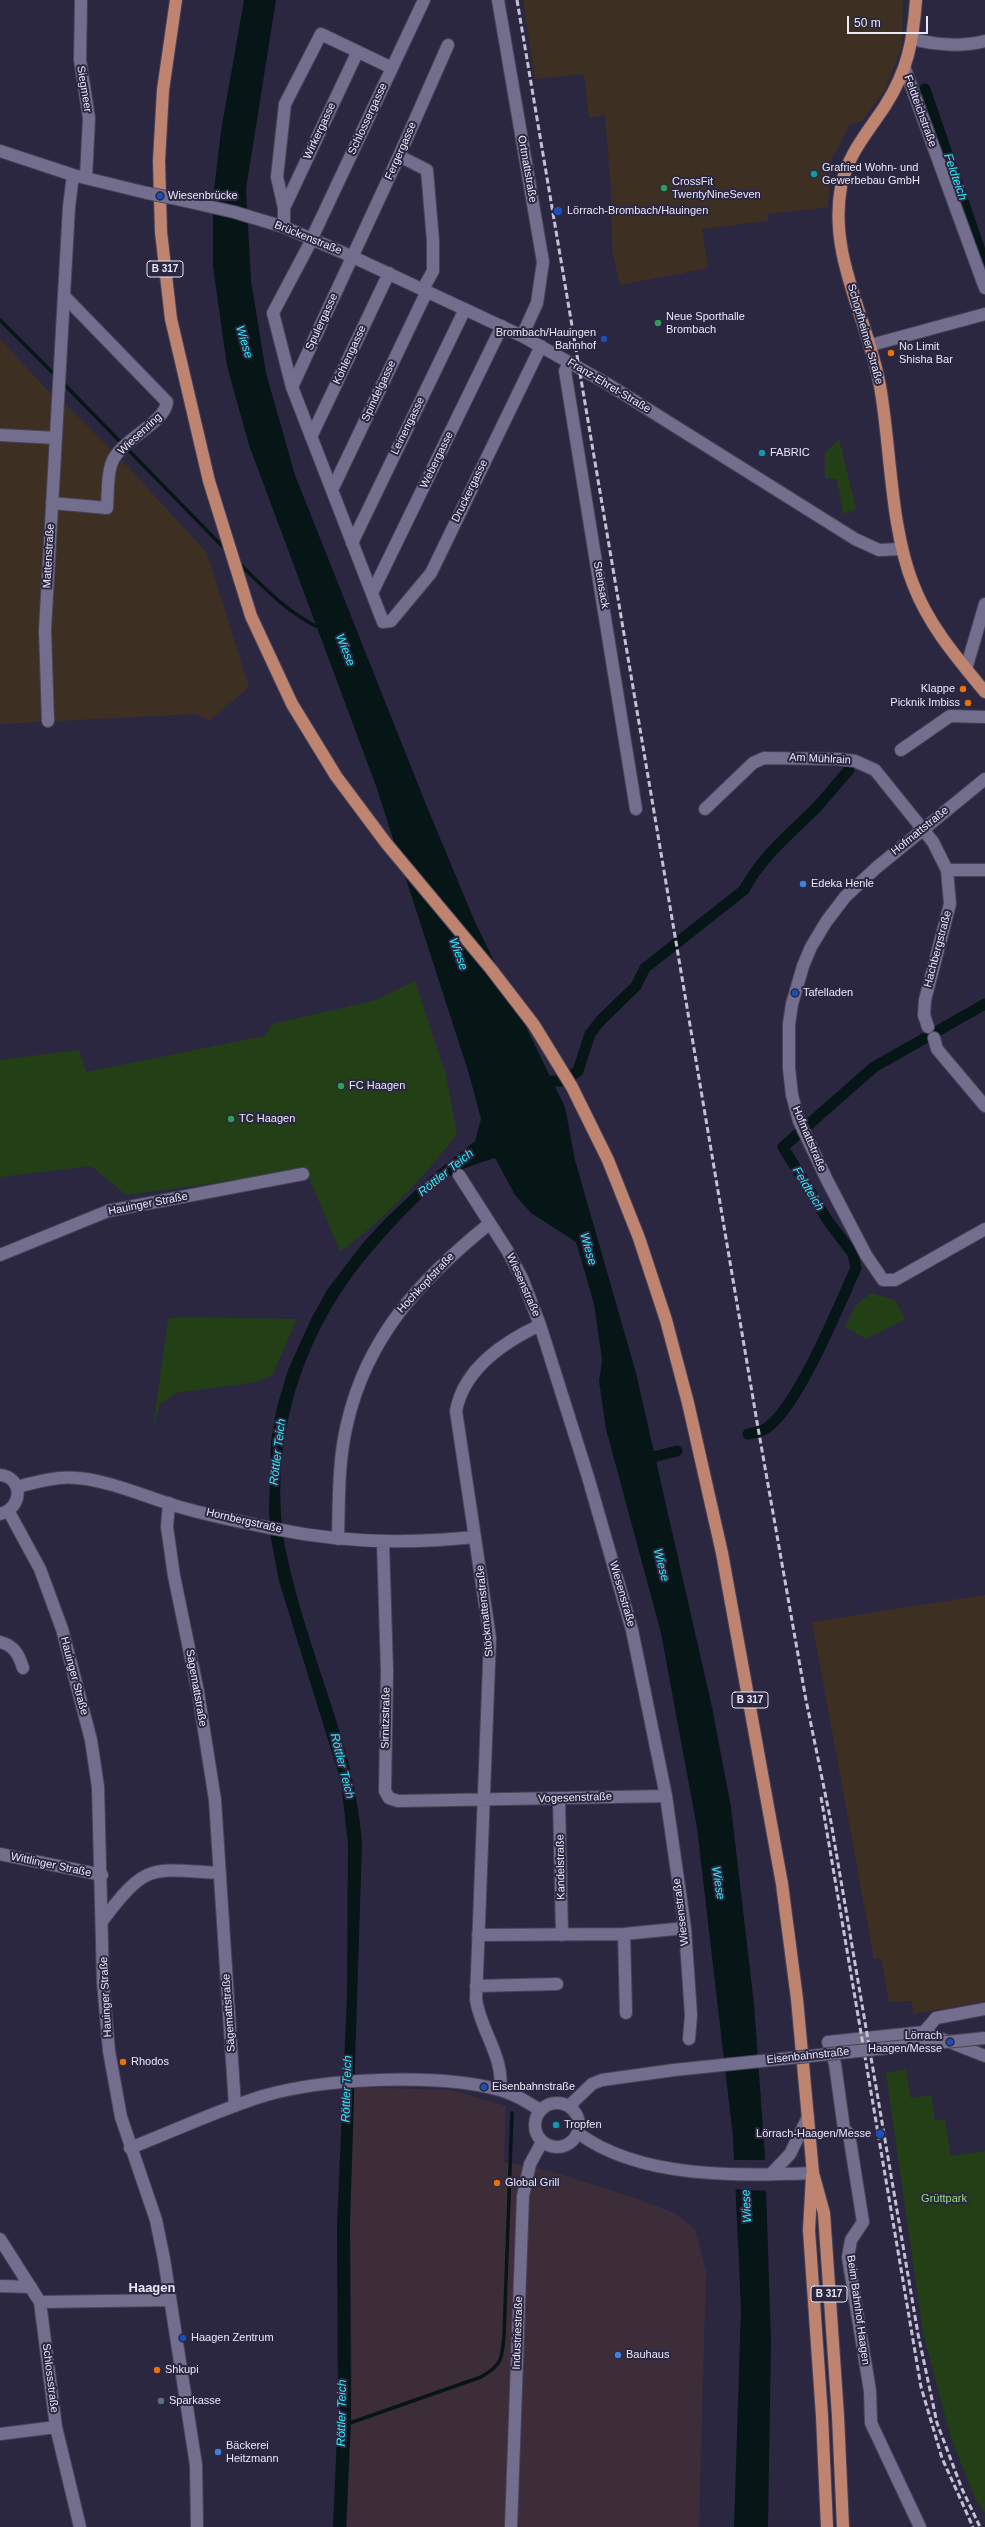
<!DOCTYPE html>
<html>
<head>
<meta charset="utf-8">
<style>
  body { margin:0 }
  #map { position:relative; width:985px; height:2527px; overflow:hidden; background:#2c2741; font-family:Arial,sans-serif }
  canvas { display:block }
  .scale { position:absolute; left:847px; top:16px; width:81px; height:18px; box-sizing:border-box; border:2px solid #eae7f9; border-top:0; padding-left:5px; font-size:12px; line-height:14px; white-space:nowrap; color:#eae7f9; -webkit-text-stroke:3px #2c2741; paint-order:stroke }
</style>
</head>
<body>
<div id="map">
<canvas width="985" height="2527"></canvas>
<div class="scale">50 m</div>
</div>
<script>
const g = document.querySelector('canvas').getContext('2d');
g.lineJoin = 'round';
function paint(path, color) { g.fillStyle = color; g.fill(path, 'evenodd'); }
function strokePath(path, color, width, dash) { g.strokeStyle = color; g.lineWidth = width; g.lineCap = dash ? 'butt' : 'round'; g.setLineDash(dash || []); g.stroke(path); }
function drawText(font, color, halo, rows, align = 'center') {
  g.font = font + ' Arial,sans-serif'; g.lineWidth = 4; g.setLineDash([]); g.textBaseline = 'middle'; g.strokeStyle = halo; g.fillStyle = color; for (const [text, x, y, turn = 0] of rows) {
    g.save(); g.translate(x, y); g.rotate((+turn || 0) * Math.PI / 180); g.textAlign = isNaN(turn) ? turn : align; if (halo) g.strokeText(text, 0, 0); g.fillText(text, 0, 0); g.restore();
  }
}
const commercial = new Path2D(`
  M354,2087L452,2090L506,2106L504,2162L550,2171L635,2198L674,2213L695,2229L706,2271L699,2527H347L352,2386L350,2223Z`);
const industrial = new Path2D(`
  M523,0H903L902,46L885,90L862,121L850,124L831,160L828,207L768,214V221L702,229L708,268L620,285L612,250L611,189L605,115L589,118L584,74L535,79Z
  M0,339L51,394L64,403L131,470L207,553L249,687L210,720L194,714L0,724Z
  M985,1595V2001L913,2014L912,2001L889,2002L881,1958L874,1959L812,1622Z`);
const green = new Path2D(`
  M839,439L856,509L843,514L837,479L825,478V453Z
  M415,981L446,1075L457,1134C427,1173 381,1224 340,1251L306,1171L126,1195L91,1166L0,1177V1060L79,1050L86,1072L264,1036L273,1024L376,1000Z
  M871,1293L895,1300L905,1319L866,1339L845,1327L856,1305Z
  M177,1317L297,1319L272,1376L256,1382L176,1393L160,1404L153,1428L168,1319Z
  M906,2069L911,2098L931,2095L935,2120L945,2119L951,2156L985,2151V2513L975,2498L951,2438L923,2332L886,2073Z`);
const water = new Path2D(`
  M244,0H276L246,189L251,280L266,373L295,475L425,802L475,922L565,1107L575,1160L636,1373L712,1707L731,1807L754,2004L765,2157L771,2341L768,2527H734L741,2308L733,2137L697,1828L661,1633L606,1429L599,1381L602,1360L594,1304L576,1242L531,1213L515,1195L495,1158C479,1163 463,1168 448,1177C421,1194 380,1241 360,1266C298,1345 267,1452 286,1551C294,1591 307,1630 319,1668C339,1729 357,1778 362,1843L350,2223L351,2422L346,2527H333L338,2411L337,2226L347,1995L348,1844L341,1782L279,1581L271,1539L269,1511L271,1441L277,1407L288,1370L312,1317L327,1290L362,1244L386,1218L432,1175L475,1141L481,1119L469,1074L376,786L249,445L227,366L213,267V198L221,131Z`);
const pier = new Path2D(`
  M732,2160H767L768,2191L733,2189Z`);
const stream = new Path2D(`
  M0,320L56,376
  M62,382L225,549
  M238,562C262,586 289,614 320,628
  M347,2424L481,2377C502,2365 502,2359 504,2336L512,2113`);
const canal = new Path2D(`
  M925,89L985,265
  M541,1089L548,1081H564L578,1071L590,1034L600,1021L636,986L645,968L744,890C761,857 791,833 817,807C828,795 838,782 849,770
  M748,1434C753,1433 759,1432 763,1430C795,1415 840,1303 856,1268L853,1254L828,1221L783,1147L874,1067L985,1004
  M641,1460L677,1451`);
const minor = new Path2D(`
  M81,0L80,60L89,118L86,178
  M498,0L543,262L537,303L522,336
  M913,39C935,45 963,47 985,41
  M905,69L985,288
  M0,151L73,175L147,193
  M399,156L427,170L433,241V271L423,289
  M172,198L234,212L284,227L353,257L522,336L606,383L855,539L879,550L902,549
  M284,208L357,53
  M284,227V208L277,177L285,104L321,34L392,68
  M312,238L424,0
  M309,245L273,313L292,387L383,622L391,621L431,573L541,346
  M871,345L985,314
  M569,362L565,371L636,809
  M292,387L399,156L448,45
  M0,435L56,438
  M311,437L389,273
  M332,490L427,291
  M52,503L107,508C108,494 107,478 111,465C118,440 165,424 167,402L65,297
  M352,543L465,309
  M372,593L502,326
  M966,669L985,604
  M48,721L45,630L69,207L73,175
  M901,750L950,716L985,717
  M985,779L876,868L845,897L826,922L811,947L803,966L792,1004L789,1024V1068L792,1095L799,1121L827,1180L866,1255L883,1280H895L985,1229
  M705,809L753,763L764,758L838,759L855,761L875,770L933,842L947,870L950,904L925,1000L924,1015L928,1027
  M947,870H985
  M934,1038L937,1049L985,1106
  M459,1175L507,1250L522,1278L540,1325L588,1477L632,1630L666,1796L685,1928L691,2015L689,2039
  M0,1255L108,1211L303,1174
  M0,1475C25,1478 22,1509 0,1514
  M17,1487C36,1482 58,1476 77,1478C106,1480 142,1495 170,1504C204,1515 241,1522 276,1529C342,1543 408,1544 475,1537
  M169,1503L167,1527L174,1576L198,1692L215,1800L235,2106
  M9,1512L40,1569L62,1629L91,1740L98,1787L103,1982L109,2051L121,2117L156,2220L164,2259L196,2465L197,2527
  M338,1539C339,1501 338,1461 347,1424C367,1336 421,1279 489,1224
  M383,1542L387,1671L385,1791L389,1798L398,1801L666,1796
  M0,1642C14,1645 19,1655 23,1668
  M559,1799L562,1935
  M0,1854L102,1875
  M103,1920C147,1862 150,1869 220,1873
  M624,1934L626,2013
  M478,1935L624,1934L685,1928
  M476,1986L557,1984
  M924,2032L936,2018L985,2009
  M500,2090C505,2058 480,2030 476,1999L490,1638L456,1411C464,1368 504,1342 540,1325
  M535 2125a22 22 0 1 1 44 0a22 22 0 1 1-44 0Z
  M569,2106L592,2084L602,2080L674,2070
  M578,2133C640,2179 739,2176 813,2173
  M130,2148C174,2131 218,2110 263,2096C324,2078 439,2073 500,2090C515,2094 527,2102 540,2110
  M771,2174L790,2154L808,2117
  M0,2239L40,2302L56,2427L80,2527
  M0,2286L31,2287
  M40,2302L170,2300
  M0,2434L56,2427
  M511,2527L523,2196L530,2164L542,2142
  M920,2527L871,2423L870,2391L848,2257L851,2240L863,2222L849,2134L844,2129L835,2064L828,2042L924,2032L985,2056`);
const major = new Path2D(`
  M176,0L163,90L159,161L161,232L171,319L209,481L251,616L292,704L336,776L386,843L491,969L534,1025L572,1087L608,1160L639,1238L666,1320L688,1403L722,1553L782,1884L797,1999L813,2173L824,2213L838,2416L843,2527
  M916,0C913,41 908,70 885,106C868,132 847,155 841,187C828,256 868,319 880,386C891,448 890,526 913,584C929,626 957,658 985,692
  M812,2176L809,2230L822,2416L827,2527`);
const rail = new Path2D(`
  M517,0L757,1422L806,1700L831,1822L918,2334L937,2423L962,2489L980,2527
  M821,1797L921,2387L942,2458L973,2527`);
const minorBridge = new Path2D(`
  M147,193L172,198
  M674,2070L985,2038`);
const markers = [
  [814,174,4,"#0f9aa8"],
  [664,188,4,"#2e9e5b"],
  [160,196,4,"#1a4fb4"],
  [558,211,5,"#1a4fb4"],
  [658,323,4,"#2e9e5b"],
  [604,339,4,"#1a4fb4"],
  [891,353,4,"#e8710a"],
  [762,453,4,"#0f9aa8"],
  [963,689,4,"#e8710a"],
  [968,703,4,"#e8710a"],
  [803,884,4,"#3f7fe0"],
  [795,993,4,"#1a4fb4"],
  [341,1086,4,"#2e9e5b"],
  [231,1119,4,"#2e9e5b"],
  [950,2042,4,"#1a4fb4"],
  [123,2062,4,"#e8710a"],
  [484,2087,4,"#1a4fb4"],
  [556,2125,4,"#0f9aa8"],
  [880,2134,5,"#1a4fb4"],
  [497,2183,4,"#e8710a"],
  [183,2338,4,"#1a4fb4"],
  [618,2355,4,"#3f7fe0"],
  [157,2370,4,"#e8710a"],
  [161,2401,4,"#5c6f8a"],
  [218,2452,4,"#3f7fe0"]
];
const shields = [
  [165,269,36],
  [750,1700,36],
  [829,2294,36]
];
const shieldNames = [
  ["B 317",165,269],
  ["B 317",750,1700],
  ["B 317",829,2294]
];
const streetNames = [
  ["Siegmeer",84,89,81],
  ["Feldteichstraße",920,111,70],
  ["Schlossergasse",368,119,-65],
  ["Wirkergasse",320,131,-65],
  ["Fergergasse",401,151,-66],
  ["Ortmattstraße",527,169,80],
  ["Brückenstraße",308,238,22],
  ["Spulergasse",322,322,-65],
  ["Schopfheimer Straße",865,334,74],
  ["Kohlengasse",350,355,-65],
  ["Franz-Ehret-Straße",609,386,31],
  ["Spindelgasse",379,391,-65],
  ["Leinengasse",408,426,-64],
  ["Wiesenring",140,434,-43],
  ["Webergasse",437,460,-64],
  ["Druckergasse",470,491,-64],
  ["Mattenstraße",49,556,-87],
  ["Steinsack",601,585,80],
  ["Am Mühlrain",820,759,3],
  ["Hofmattstraße",920,831,-39],
  ["Hachbergstraße",938,949,-75],
  ["Hofmattstraße",809,1139,67],
  ["Hauinger Straße",148,1204,-11],
  ["Hochkopfstraße",426,1283,-47],
  ["Wiesenstraße",523,1285,66],
  ["Hornbergstraße",244,1521,13],
  ["Wiesenstraße",622,1594,74],
  ["Stöckmattenstraße",485,1611,-96],
  ["Hauinger Straße",74,1676,75],
  ["Sägemattstraße",196,1688,80],
  ["Sirnitzstraße",386,1718,-89],
  ["Vogesenstraße",575,1798,-2],
  ["Wittlinger Straße",51,1865,12],
  ["Kandelstraße",561,1867,-91],
  ["Wiesenstraße",681,1912,-97],
  ["Hauinger Straße",106,1997,-93],
  ["Sägemattstraße",229,2013,-94],
  ["Eisenbahnstraße",808,2056,-6],
  ["Beim Bahnhof Haagen",858,2310,82],
  ["Industriestraße",518,2333,-88],
  ["Schlossstraße",50,2378,83]
];
const poiNames = [
  ["Grafried Wohn- und",822,168],
  ["Gewerbebau GmbH",822,181],
  ["CrossFit",672,182],
  ["TwentyNineSeven",672,195],
  ["Wiesenbrücke",168,196],
  ["Lörrach-Brombach/Hauingen",567,211],
  ["Neue Sporthalle",666,317],
  ["Brombach",666,330],
  ["Brombach/Hauingen",596,333,"right"],
  ["Bahnhof",596,346,"right"],
  ["No Limit",899,347],
  ["Shisha Bar",899,360],
  ["FABRIC",770,453],
  ["Klappe",955,689,"right"],
  ["Picknik Imbiss",960,703,"right"],
  ["Edeka Henle",811,884],
  ["Tafelladen",803,993],
  ["FC Haagen",349,1086],
  ["TC Haagen",239,1119],
  ["Lörrach",942,2036,"right"],
  ["Haagen/Messe",942,2049,"right"],
  ["Rhodos",131,2062],
  ["Eisenbahnstraße",492,2087],
  ["Tropfen",564,2125],
  ["Lörrach-Haagen/Messe",871,2134,"right"],
  ["Global Grill",505,2183],
  ["Haagen Zentrum",191,2338],
  ["Bauhaus",626,2355],
  ["Shkupi",165,2370],
  ["Sparkasse",169,2401],
  ["Bäckerei",226,2446],
  ["Heitzmann",226,2459]
];
const parkNames = [
  ["Grüttpark",944,2199]
];
const waterNames = [
  ["Feldteich",955,177,71],
  ["Wiese",244,342,73],
  ["Wiese",345,650,68],
  ["Wiese",458,954,70],
  ["Röttler Teich",446,1173,-39],
  ["Feldteich",808,1189,59],
  ["Wiese",588,1249,74],
  ["Röttler Teich",278,1452,-83],
  ["Wiese",661,1565,76],
  ["Röttler Teich",342,1766,76],
  ["Wiese",718,1883,81],
  ["Röttler Teich",347,2089,-88],
  ["Wiese",747,2206,-93],
  ["Röttler Teich",342,2413,-89]
];
const quarterNames = [
  ["Haagen",152,2288]
];
paint(commercial, '#3c2d39');
paint(industrial, '#3d3022');
paint(green, '#223f16');
paint(water, '#061617');
paint(pier, '#2c2741');
strokePath(stream, '#061617', 3.5);
strokePath(canal, '#061617', 11);
strokePath(minor, '#474359', 14);
strokePath(major, '#474359', 14);
strokePath(minor, '#736e8d', 12);
strokePath(major, '#bf8470', 12);
strokePath(rail, '#c4c1d4', 3, [6, 3]);
strokePath(minorBridge, '#474359', 14, []);
strokePath(minorBridge, '#736e8d', 12);
for (const [x, y, r, color] of markers) { const dot = new Path2D(); dot.arc(x, y, r, 0, 2 * Math.PI); g.fillStyle = color; g.fill(dot); strokePath(dot, '#2c2741', 1.5); }
for (const [x, y, w] of shields) { const box = new Path2D(); box.roundRect(x - w / 2, y - 8, w, 16, 3); g.fillStyle = '#2c2741'; g.fill(box); strokePath(box, '#eae7f9', 1); }
drawText('bold 10px', '#eae7f9', null, shieldNames);
drawText('11px', '#eae7f9', '#2c2741', streetNames);
drawText('11px', '#eae7f9', '#2c2741', poiNames, 'left');
drawText('11px', '#98da7e', '#2c2741', parkNames);
drawText('italic 12px', '#2eedfa', '#2c2741', waterNames);
drawText('bold 13px', '#eae7f9', '#2c2741', quarterNames);
</script>
</body>
</html>
